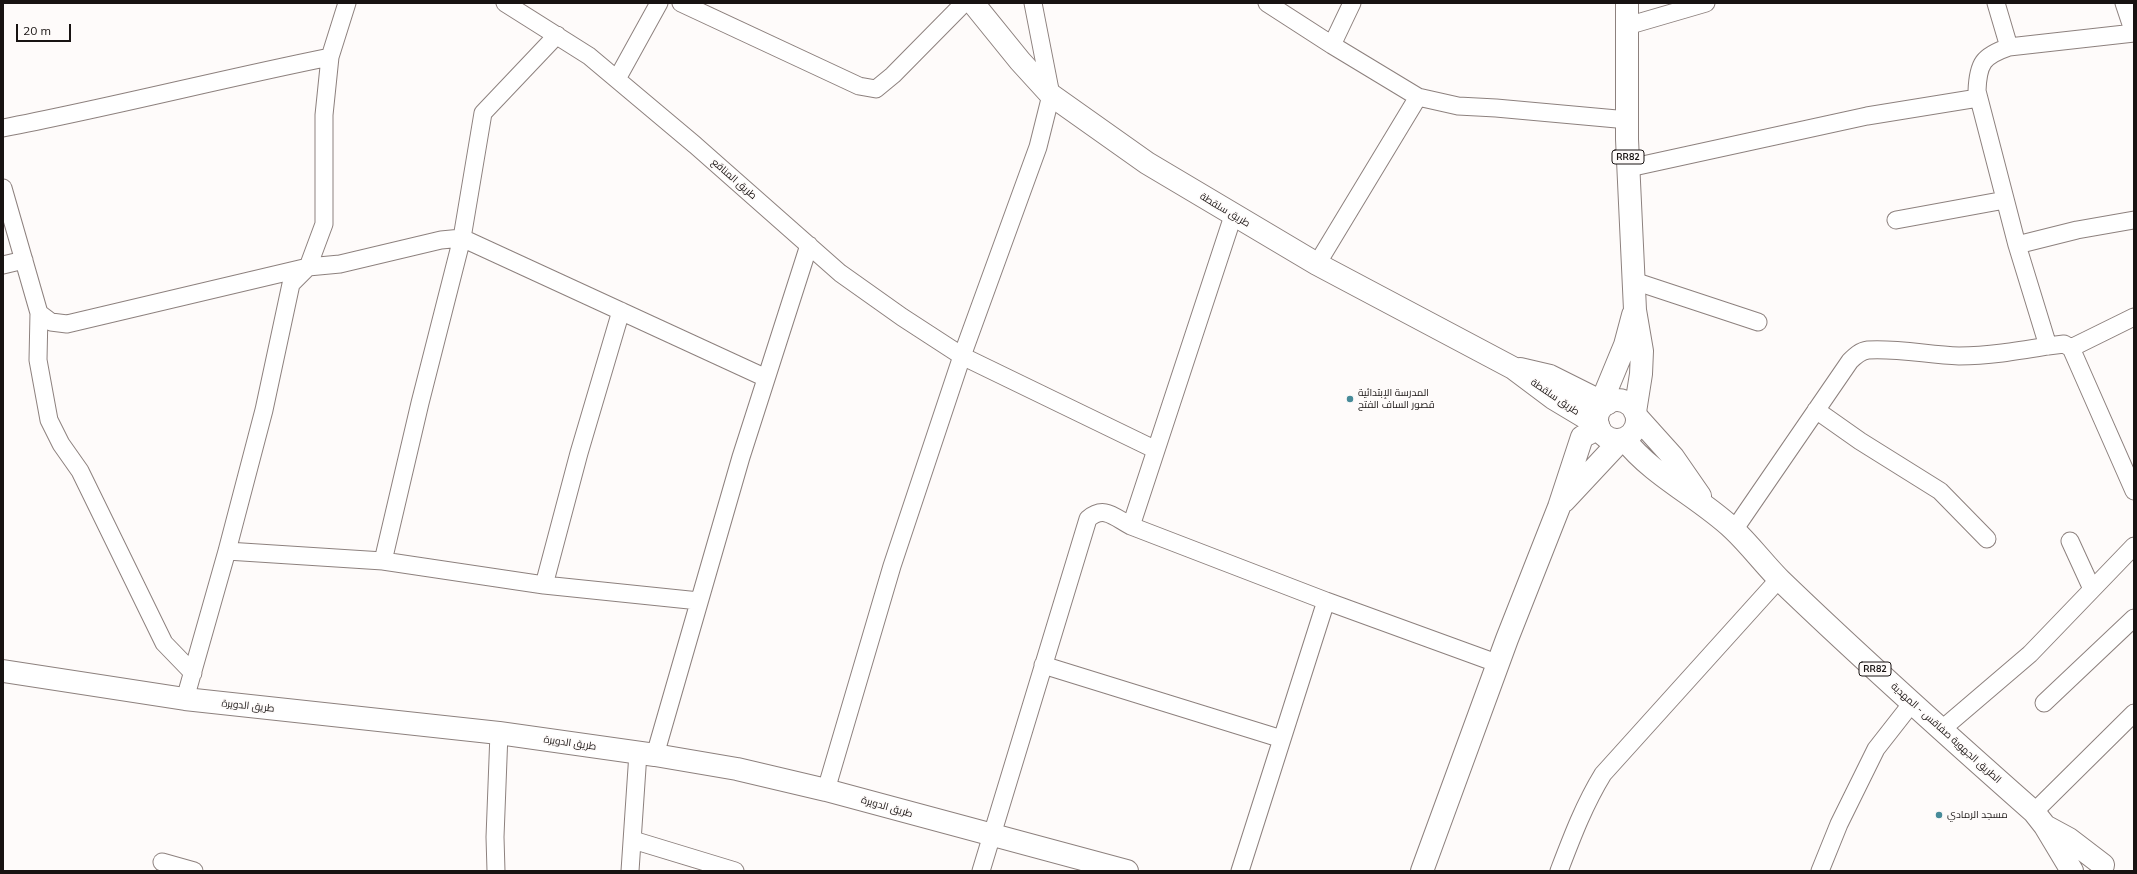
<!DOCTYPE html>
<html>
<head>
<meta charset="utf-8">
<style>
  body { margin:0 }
  #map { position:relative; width:2137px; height:874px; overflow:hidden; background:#fefbfa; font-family:Mulish,sans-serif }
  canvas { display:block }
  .frame { position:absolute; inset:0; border:4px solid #181312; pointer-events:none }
  .scale { position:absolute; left:16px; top:24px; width:55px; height:18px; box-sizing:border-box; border:2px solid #181312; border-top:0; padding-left:5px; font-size:12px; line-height:14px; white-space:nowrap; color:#181312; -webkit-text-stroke:3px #fefbfa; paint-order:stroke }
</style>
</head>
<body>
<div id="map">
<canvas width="2137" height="874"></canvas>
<div class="frame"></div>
<div class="scale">20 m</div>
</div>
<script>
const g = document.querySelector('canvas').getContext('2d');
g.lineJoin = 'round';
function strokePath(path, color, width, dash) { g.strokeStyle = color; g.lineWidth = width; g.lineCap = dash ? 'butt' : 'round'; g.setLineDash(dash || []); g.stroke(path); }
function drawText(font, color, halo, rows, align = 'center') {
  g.font = font + ' Mulish,Cairo,sans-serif'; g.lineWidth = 3; g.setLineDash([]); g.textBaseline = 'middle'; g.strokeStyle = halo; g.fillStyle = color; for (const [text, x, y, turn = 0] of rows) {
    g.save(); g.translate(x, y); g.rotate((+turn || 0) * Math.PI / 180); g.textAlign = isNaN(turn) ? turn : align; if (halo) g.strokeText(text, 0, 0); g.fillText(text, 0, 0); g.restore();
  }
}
const minor = new Path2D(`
  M505,3L589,56L695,145L840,273L902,317L962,356L1156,450
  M681,3L859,86L876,89L893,75L964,3
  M1267,3L1332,45
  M1352,3L1332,45L1418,97L1458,106L1496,108L1628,120
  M1996,3L2009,47L2134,33
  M2124,3L2134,33
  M1627,26L1706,3
  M2009,47C1983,56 1978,63 1977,91L2017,245L2048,346L2064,344L2071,348L2134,491
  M617,79L659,3
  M3,128C112,107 221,79 330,57
  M1629,168L1867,116L1978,98
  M3,188L39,313L51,322L67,324L308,267L324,224V115L330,57L347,3
  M1896,220L2005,200
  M2017,245L2077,230L2134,220
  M1317,264L1418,97
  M3,265L24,260
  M1634,281L1758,322
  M39,313L38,360L49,420L61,444L80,471L164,643L193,673
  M2071,348L2134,317
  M1816,410L1860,441L1940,491L1987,539
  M1131,526L1233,216
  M1734,530L1850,361C1855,356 1860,351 1868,350C1898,348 1929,355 1959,356C1989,356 2018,351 2048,346
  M2070,541L2092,589
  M227,551L383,561L544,585L699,601
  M383,561L420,403L462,238L483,113L557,35
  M544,585L579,453L621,311
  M1043,665L1282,739
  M185,699L227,551L264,410L291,284L308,267L340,264L441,240L462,238L766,378
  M2044,703L2134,618
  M1941,730L2030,654L2134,546
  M655,755L741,457L809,245
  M826,790L892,566L962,356L1038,147L1051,95L1033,3
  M2034,812L2134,713
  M633,840L735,871
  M162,862L194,871
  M496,871L495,837L499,733
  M630,871L638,753
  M981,871L1088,519C1104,505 1114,517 1131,526L1326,601
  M1240,871L1326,601L1499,664
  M1559,871C1572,837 1584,805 1603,774L1779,579
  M1820,871L1839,824L1876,749L1912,703`);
const tertiary = new Path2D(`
  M973,3L1020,61L1051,95L1147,163L1317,264L1513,368L1553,398L1598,425
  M1520,369L1550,376L1606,404
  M1564,501L1621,440
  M3,671L185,699L499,733L655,755L737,769L826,790L1127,871
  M1422,871L1507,639L1559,507L1582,437L1599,428`);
const primary = new Path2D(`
  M1627,3V139L1635,310L1642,351L1641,374L1635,412
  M1597 420a20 20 0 1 1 40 0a20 20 0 1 1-40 0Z
  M1608,403L1606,391L1625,345L1633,315
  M1637,417L1673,457L1700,496
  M1624,439C1653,476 1699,497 1733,529C1750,545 1764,564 1780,580C1863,660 1948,736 2034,812L2045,826L2072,871
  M2045,826L2069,839L2103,865`);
const markers = [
  [1350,399,4,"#478b99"],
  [1939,815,4,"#478b99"]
];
const shields = [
  [1628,157,32],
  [1875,669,32]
];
const shieldNames = [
  ["RR82",1628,157],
  ["RR82",1875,669]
];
const streetNames = [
  ["طريق المناقع",734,179,41],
  ["طريق سلقطة",1225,210,31],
  ["طريق سلقطة",1555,397,34],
  ["طريق الدويرة",248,706,6],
  ["الطريق الجهوية صفاقس - المهدية",1946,733,42],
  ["طريق الدويرة",570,743,8],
  ["طريق الدويرة",887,807,16]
];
const poiNames = [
  ["المدرسة الإبتدائية",1358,393],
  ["قصور الساف الفتح",1358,405],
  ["مسجد الرمادي",1947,815]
];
strokePath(minor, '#8d817e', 19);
strokePath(tertiary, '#8d817e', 24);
strokePath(primary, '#8d817e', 24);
strokePath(minor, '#fff', 17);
strokePath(tertiary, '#fff', 22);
strokePath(primary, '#fff', 22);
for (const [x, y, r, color] of markers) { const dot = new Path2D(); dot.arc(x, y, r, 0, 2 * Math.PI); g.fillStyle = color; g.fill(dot); strokePath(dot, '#fefbfa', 1.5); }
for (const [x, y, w] of shields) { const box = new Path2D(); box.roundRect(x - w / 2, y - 7, w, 14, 3); g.fillStyle = '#fefbfa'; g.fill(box); strokePath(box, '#181312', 1); }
drawText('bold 9px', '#181312', null, shieldNames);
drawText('10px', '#181312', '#fefbfa', streetNames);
drawText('10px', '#181312', '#fefbfa', poiNames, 'left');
</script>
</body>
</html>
